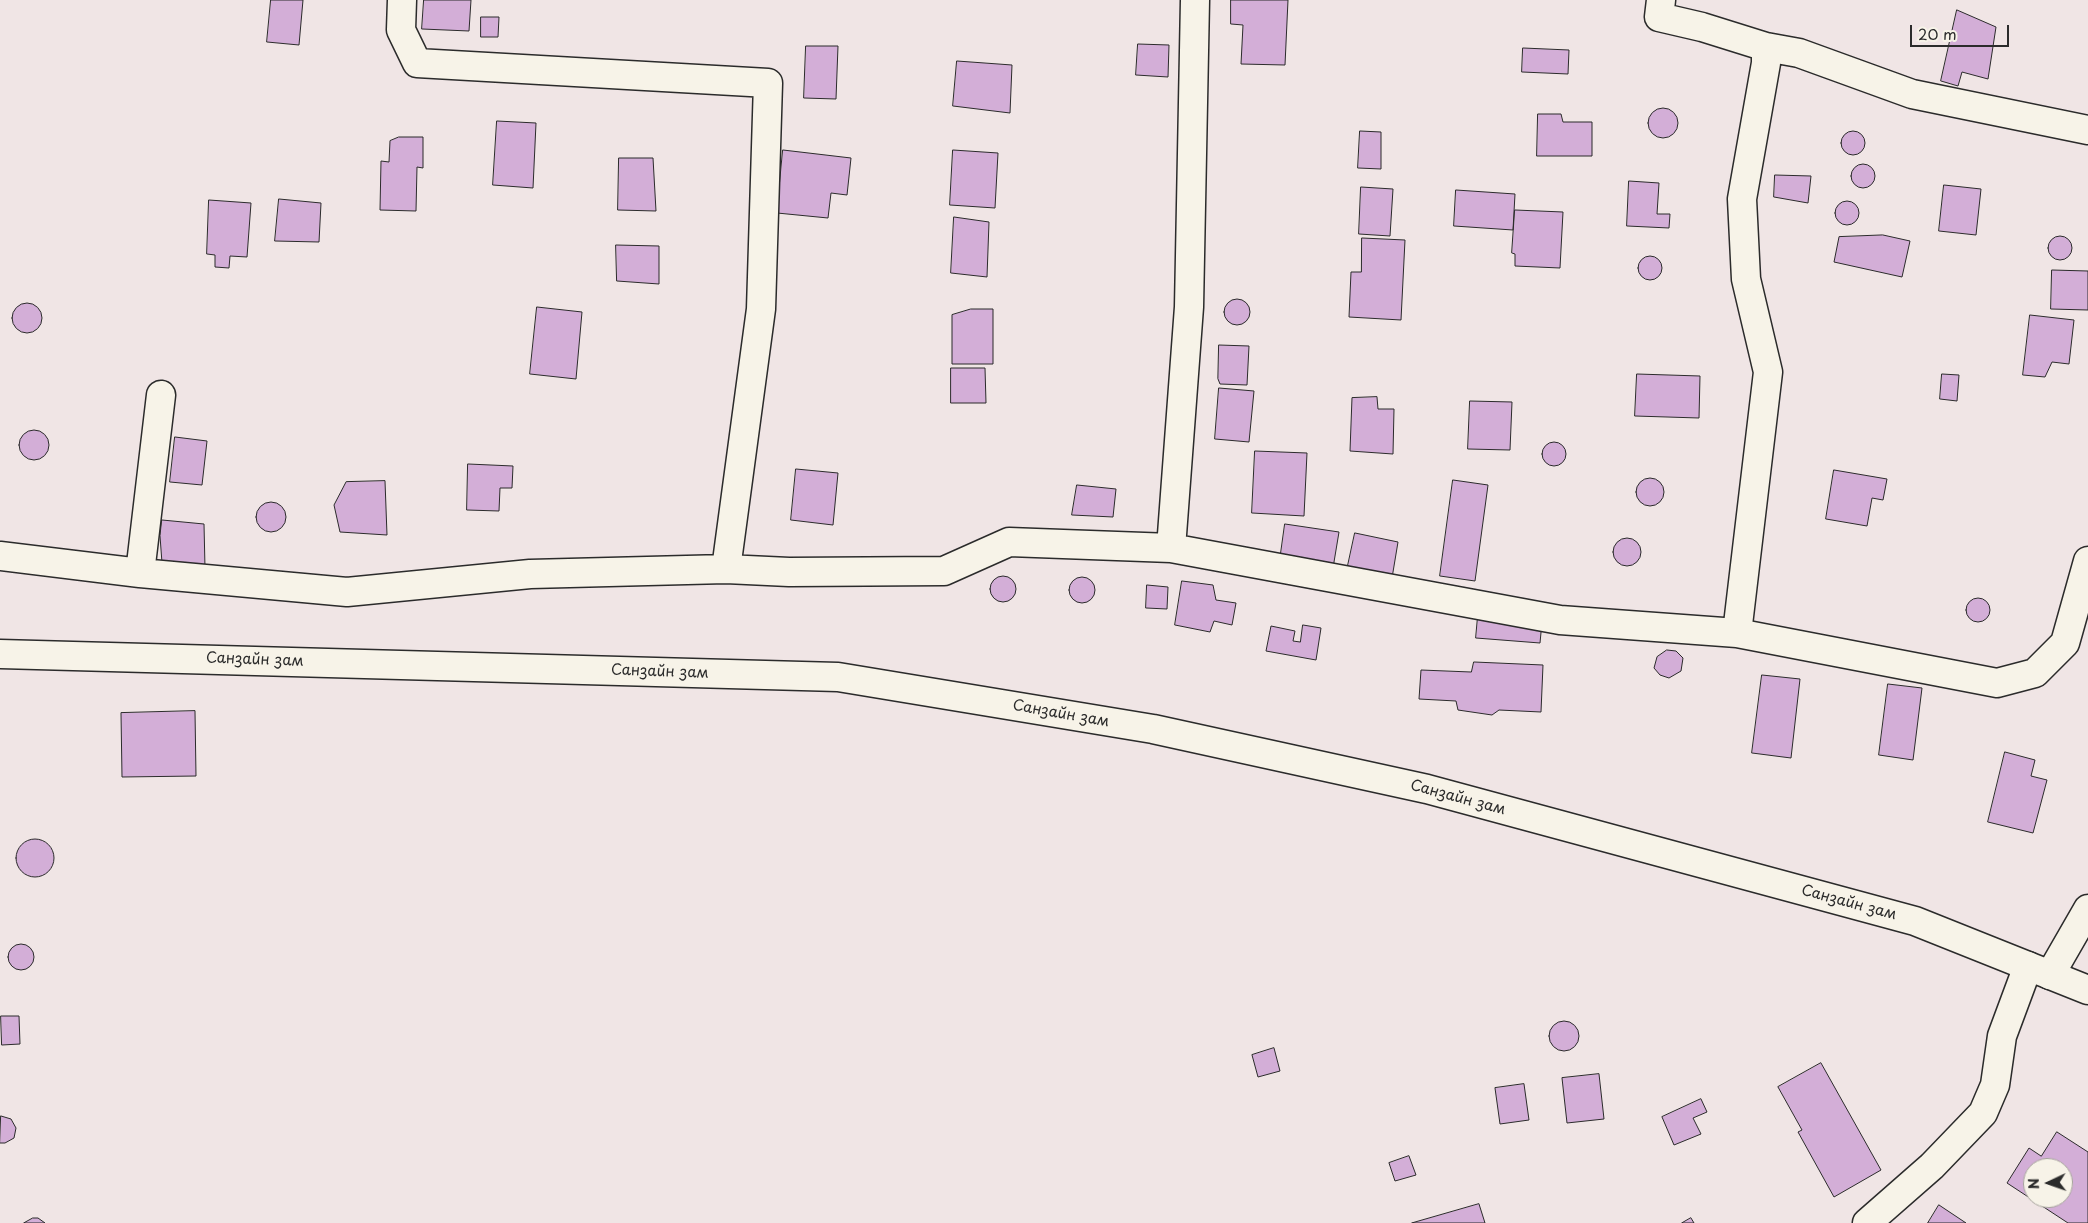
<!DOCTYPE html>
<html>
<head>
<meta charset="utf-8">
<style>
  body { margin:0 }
  #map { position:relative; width:2088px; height:1223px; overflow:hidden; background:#f0e5e5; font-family:"Playpen Sans",sans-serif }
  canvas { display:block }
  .north { position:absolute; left:2023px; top:1158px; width:50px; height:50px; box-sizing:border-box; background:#f7f3e8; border:1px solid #a5a39c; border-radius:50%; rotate:267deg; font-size:14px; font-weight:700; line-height:20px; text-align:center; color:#2b2b2b }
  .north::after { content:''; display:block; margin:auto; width:18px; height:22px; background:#2b2b2b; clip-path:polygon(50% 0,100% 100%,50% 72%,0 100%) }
  .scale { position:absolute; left:1910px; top:25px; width:99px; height:22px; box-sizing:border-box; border:2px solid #2b2b2b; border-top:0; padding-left:6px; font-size:15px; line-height:18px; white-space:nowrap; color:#2b2b2b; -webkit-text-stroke:4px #f7f3e8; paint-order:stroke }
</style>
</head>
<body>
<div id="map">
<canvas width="2088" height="1223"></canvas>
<div class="north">N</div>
<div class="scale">20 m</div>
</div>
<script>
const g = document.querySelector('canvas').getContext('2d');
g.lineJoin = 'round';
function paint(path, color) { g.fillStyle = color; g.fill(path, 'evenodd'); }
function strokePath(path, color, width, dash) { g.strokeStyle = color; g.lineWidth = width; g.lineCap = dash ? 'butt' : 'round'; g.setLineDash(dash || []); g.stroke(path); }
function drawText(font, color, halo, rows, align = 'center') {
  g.font = font + ' "Playpen Sans",sans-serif'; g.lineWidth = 4; g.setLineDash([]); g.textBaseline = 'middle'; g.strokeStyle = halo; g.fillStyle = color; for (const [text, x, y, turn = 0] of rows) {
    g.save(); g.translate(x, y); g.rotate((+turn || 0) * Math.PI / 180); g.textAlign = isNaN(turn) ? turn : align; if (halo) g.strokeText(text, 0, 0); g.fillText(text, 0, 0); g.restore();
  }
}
const building = new Path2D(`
  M271,0H303L299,45L267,42Z
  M424,0H471L469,31L422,29Z
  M1231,0H1288L1285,65L1241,64L1243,25L1231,24Z
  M1957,10L1996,27L1988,79L1962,72L1958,86L1941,81Z
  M481,17H499L498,37H481Z
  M1138,44L1169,45L1168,77L1136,75Z
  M806,46H838L836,99L804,98Z
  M1523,48L1569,50L1568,74L1522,72Z
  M957,61L1012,65L1010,113L953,106Z
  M1648 123a15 15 0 1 1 30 0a15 15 0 1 1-30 0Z
  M1538,114H1561L1563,122H1592V156H1537Z
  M497,121L536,123L533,188L493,185Z
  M1841 143a12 12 0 1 1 24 0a12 12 0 1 1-24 0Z
  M1360,131L1381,132V169L1358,168Z
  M399,137H423V168L417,167L416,211L380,210L381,161L389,162L390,141Z
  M783,150L851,158L847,195L831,193L828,218L777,213Z
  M953,150L998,153L995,208L950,205Z
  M619,158H653L656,211L618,210Z
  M1851 176a12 12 0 1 1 24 0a12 12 0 1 1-24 0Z
  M1775,175L1811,176L1808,203L1774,197Z
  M1629,181L1659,183L1657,214H1670L1669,228L1627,226Z
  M1944,185L1981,189L1976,235L1939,231Z
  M1361,187L1393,189L1390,236L1359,234Z
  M1456,190L1515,194L1513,230L1454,226Z
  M279,199L321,203L319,242L275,241Z
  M209,200L251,203L247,257L230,256L229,268L215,267V255L207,254Z
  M1835 213a12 12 0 1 1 24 0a12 12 0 1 1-24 0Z
  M1515,210L1563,212L1560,268L1515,266V254L1512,253Z
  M954,217L989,222L987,277L951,273Z
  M1883,235L1910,241L1902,277L1834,262L1839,237Z
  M2048 248a12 12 0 1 1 24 0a12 12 0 1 1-24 0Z
  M1362,238L1405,240L1401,320L1349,317L1351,272H1361Z
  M616,245L659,246V284L617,281Z
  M1638 268a12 12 0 1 1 24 0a12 12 0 1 1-24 0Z
  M2052,270L2088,271V310L2051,309Z
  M1224 312a13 13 0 1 1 26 0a13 13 0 1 1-26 0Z
  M12 318a15 15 0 1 1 30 0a15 15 0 1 1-30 0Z
  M537,307L582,312L576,379L530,374Z
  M971,309H993V364H952V315Z
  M2030,315L2074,320L2069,364L2052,362L2045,377L2023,375Z
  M1219,345L1249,346L1247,385L1220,384L1218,379Z
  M951,368H985L986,403H951Z
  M1637,374L1700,376L1699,418L1635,416Z
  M1942,374L1959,375L1957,401L1940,399Z
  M1219,388L1254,391L1249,442L1215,439Z
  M1377,397L1378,409H1394L1393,454L1350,451L1352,398Z
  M1470,401L1512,402L1510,450L1468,449Z
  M19 445a15 15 0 1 1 30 0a15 15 0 1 1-30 0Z
  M175,437L207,441L202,485L170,482Z
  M1542 454a12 12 0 1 1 24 0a12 12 0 1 1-24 0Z
  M1255,451L1307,453L1304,516L1252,513Z
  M468,464L513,466L512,488H500L499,511L467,510Z
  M796,469L838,473L833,525L791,520Z
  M1834,470L1887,479L1883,500L1872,498L1867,526L1826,519Z
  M1636 492a14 14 0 1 1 28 0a14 14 0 1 1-28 0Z
  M1453,480L1488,485L1475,581L1440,576Z
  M385,481L387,535L340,532L334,505L346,482Z
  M1077,485L1116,489L1113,517L1072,515Z
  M256 517a15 15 0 1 1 30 0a15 15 0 1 1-30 0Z
  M162,520L204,524L205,568L162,563L160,536Z
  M1285,524L1339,532L1333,568L1280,560Z
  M1355,533L1398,542L1392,578L1347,570Z
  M1613 552a14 14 0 1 1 28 0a14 14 0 1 1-28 0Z
  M990 589a13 13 0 1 1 26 0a13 13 0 1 1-26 0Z
  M1069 590a13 13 0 1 1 26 0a13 13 0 1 1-26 0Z
  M1182,581L1213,585L1216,600L1236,603L1232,625L1214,621L1210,632L1175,625Z
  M1147,585L1168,587L1167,609L1146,608Z
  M1966 610a12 12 0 1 1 24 0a12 12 0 1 1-24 0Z
  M1478,616L1542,622L1540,643L1476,638Z
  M1303,625L1321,628L1316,660L1266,651L1271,626L1295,631L1293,641L1300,642Z
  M1667,650L1676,651L1683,658L1681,671L1669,678L1660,675L1654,668L1657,657Z
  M1474,662L1543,665L1541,712L1499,710L1492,715L1458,710L1456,701L1419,699L1421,670L1471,672Z
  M1762,675L1800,679L1791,758L1752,753Z
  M1888,684L1922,688L1913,760L1879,755Z
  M195,711L196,776L122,777L121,713Z
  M2005,752L2035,760L2031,776L2047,780L2033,833L1988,822Z
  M16 858a19 19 0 1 1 38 0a19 19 0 1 1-38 0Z
  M8 957a13 13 0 1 1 26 0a13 13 0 1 1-26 0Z
  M1,1016H19L20,1044L2,1045Z
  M1549 1036a15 15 0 1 1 30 0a15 15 0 1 1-30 0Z
  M1274,1048L1280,1071L1258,1077L1252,1055Z
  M1821,1063L1881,1170L1834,1197L1798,1132L1802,1130L1778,1087Z
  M1599,1074L1604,1119L1567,1123L1562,1078Z
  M1524,1084L1529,1120L1500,1124L1495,1088Z
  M1701,1099L1707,1112L1693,1118L1701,1134L1674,1145L1662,1117Z
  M1,1116L11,1119L16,1128L14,1138L5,1143H0Z
  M2057,1132L2088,1152V1223H2068L2007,1183L2029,1148L2041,1156ZM2033,1168H2063V1198H2033Z
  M1409,1156L1416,1175L1395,1181L1389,1163Z
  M1479,1204L1485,1223H1412Z
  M1939,1205L1966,1223H1928Z
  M33,1218H38L45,1223H24Z
  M1691,1218L1694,1223H1682Z`);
const minor = new Path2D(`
  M402,0L401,30L417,63L768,83L761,309L726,569
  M1661,0L1659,17L1702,27L1766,47
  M1171,548L1189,307L1195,0
  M0,556L140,573L347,592L530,574L726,569L789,572L944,571L1009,542L1171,548L1560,620L1737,633L1997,683L2035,673L2065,643L2088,561
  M140,573L161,395
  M1737,633L1768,372L1746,279L1742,199L1766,63V47L1799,53L1912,94L2088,130
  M2050,975L2088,909
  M1867,1223L1932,1166L1983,1113L1995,1085L2002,1036L2028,966`);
const major = new Path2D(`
  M0,654L838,677L1153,729L1427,789L1915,921L2088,990`);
const streetNames = [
  ["Санзайн зам",255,660,2],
  ["Санзайн зам",660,672,2],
  ["Санзайн зам",1061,714,10],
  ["Санзайн зам",1458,798,15],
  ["Санзайн зам",1849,903,15]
];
paint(building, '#d3aed7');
strokePath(building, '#2b2b2b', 1);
strokePath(minor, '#2b2b2b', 31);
strokePath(major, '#2b2b2b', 31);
strokePath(minor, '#f7f3e8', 28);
strokePath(major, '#f7f3e8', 28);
drawText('15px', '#2b2b2b', '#f7f3e8', streetNames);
</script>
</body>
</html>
